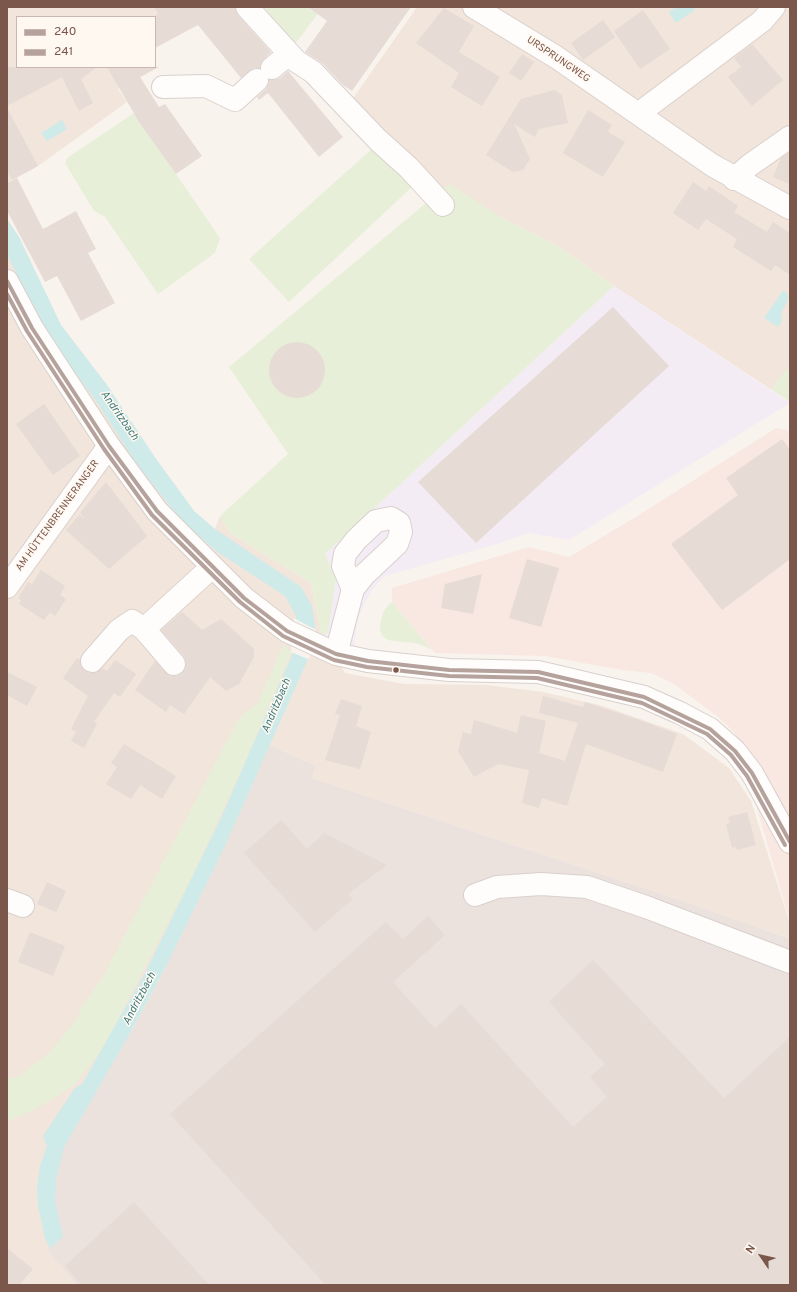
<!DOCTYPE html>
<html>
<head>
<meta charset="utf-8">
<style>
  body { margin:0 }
  #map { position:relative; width:797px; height:1292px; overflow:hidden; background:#f9f3ee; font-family:Overpass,sans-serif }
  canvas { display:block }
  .frame { position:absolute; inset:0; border:8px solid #7a564b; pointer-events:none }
  .legend { position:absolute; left:16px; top:16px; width:140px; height:52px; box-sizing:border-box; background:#fff8f1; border:1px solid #cab7af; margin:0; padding:5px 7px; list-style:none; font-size:12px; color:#7a564b }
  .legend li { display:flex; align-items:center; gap:8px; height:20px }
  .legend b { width:20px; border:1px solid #cab7af }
  .north { position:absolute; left:741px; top:1236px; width:40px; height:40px; -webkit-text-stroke:3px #fff8f1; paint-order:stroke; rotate:304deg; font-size:11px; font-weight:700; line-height:16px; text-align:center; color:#7a564b }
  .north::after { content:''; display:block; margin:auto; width:14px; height:18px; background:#7a564b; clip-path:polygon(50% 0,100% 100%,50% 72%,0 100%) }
</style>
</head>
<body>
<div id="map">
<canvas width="797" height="1292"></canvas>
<div class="frame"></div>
<ul class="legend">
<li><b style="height:5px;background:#b6a29c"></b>240</li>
<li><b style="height:5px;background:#b6a29c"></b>241</li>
</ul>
<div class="north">N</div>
</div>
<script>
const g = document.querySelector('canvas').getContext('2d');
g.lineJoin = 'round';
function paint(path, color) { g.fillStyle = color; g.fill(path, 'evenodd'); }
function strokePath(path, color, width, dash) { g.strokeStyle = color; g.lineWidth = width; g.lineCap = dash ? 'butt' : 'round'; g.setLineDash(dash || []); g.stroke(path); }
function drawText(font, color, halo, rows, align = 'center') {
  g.font = font + ' Overpass,sans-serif'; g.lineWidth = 3; g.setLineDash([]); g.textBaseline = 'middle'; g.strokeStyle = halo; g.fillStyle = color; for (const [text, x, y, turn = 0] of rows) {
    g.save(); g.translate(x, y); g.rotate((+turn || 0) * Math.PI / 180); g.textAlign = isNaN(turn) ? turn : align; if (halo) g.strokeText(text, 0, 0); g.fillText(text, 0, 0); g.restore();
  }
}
const residential = new Path2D(`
  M7,7H154L158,14L152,17H17V67H144L148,73L118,89L127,102L38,166L7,183Z
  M417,7H790V402L614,286L558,246L503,218L431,199L344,104L354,97Z
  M7,219L19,237L61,325L107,385L154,456L194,511L215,529L220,516L230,533L311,583L322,637L345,673L404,684L486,685L543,692L603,706L683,734L729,768L751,801L790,924V939L689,903L312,778L316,766L263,742L129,1035L49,1252L77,1285H7Z`);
const commercial = new Path2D(`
  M776,428L790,431V922L735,733L717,716L674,684L651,673L622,670L545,656L435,653L392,602V588L529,547L569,557L639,515Z`);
const industrial = new Path2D(`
  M263,742L316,766L312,778L689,903L790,939V1285H77L49,1252L46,1198L56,1147L129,1035L165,968L167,948Z`);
const education = new Path2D(`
  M614,286L790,403L569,540L529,533L497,544L385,576L373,589L365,603L358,619L354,646L322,637L336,579L325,554Z`);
const green = new Path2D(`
  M264,7H323L295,44Z
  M134,113L220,238L215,253L158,294L105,217L94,211L65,163L67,158Z
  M374,147L412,187L289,302L249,259Z
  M449,184L503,218L558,246L614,286L325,554L336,579L328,632L322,637L311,583L230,533L220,516L288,454L229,367Z
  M790,365V402L771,389Z
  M392,602L432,650C426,647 420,644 414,643C399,640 375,646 381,620C383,612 385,607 392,602Z
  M283,645L292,652L246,760L193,875L102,1050L73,1086L39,1107L7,1122V1080L22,1074L51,1051L77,1019L81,1008L101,980L239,718L258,703Z`);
const water = new Path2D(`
  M677,7H693L695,10L676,23L669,12Z
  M62,120L67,129L47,141L41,133Z
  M7,219L19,237L61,325L107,385L154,456L194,511L215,529L301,587L312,606L315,626L308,659L223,850L165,968L129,1035L64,1147L56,1180L55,1202L63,1237L50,1248L45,1238L38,1206L37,1187L40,1166L47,1146L43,1136L75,1088L82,1084L145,973L221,818L293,653L296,616L285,596L216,551L181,520L136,463L98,404L53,342L36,312L7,255Z
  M784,291L788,295V300L781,313L782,321L778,327L764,318L782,292Z`);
const pier = new Path2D(`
  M294,618L316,630L310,657L308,659L291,652Z`);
const building = new Path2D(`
  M154,7H235L238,15L271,52L264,59L260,68H254L241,78L198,25L155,48V15L158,14Z
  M308,7H411L352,91L343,85L322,63L305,52L327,21Z
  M444,8L474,26L459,52L500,77L482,106L451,87L459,73L416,43Z
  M643,10L670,49L640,69L614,31Z
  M603,20L615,37L583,60L571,43Z
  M752,44L783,80L752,106L728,77L741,67L734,58Z
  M522,54L534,62L521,81L509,73Z
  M7,67H97L81,79L93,103L79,111L62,77L7,106Z
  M107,67H159L140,77L159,107L165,104L202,156L176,174L139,122Z
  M288,71L343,137L319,157L268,93L259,100L257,97L266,89L269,80L280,78Z
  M554,90L562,95L568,123L539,129L535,137L514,124L530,159L523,170L513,172L486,155L521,99Z
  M7,108L38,166L12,180L7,171Z
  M588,110L612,125L608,132L625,142L603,177L563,153Z
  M790,152V184L773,177L781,158Z
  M17,178L43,229L76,211L96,249L88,253L115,303L81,321L57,276L45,282L7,211V183Z
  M693,182L706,191L709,186L738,206L734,212L767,232L773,222L790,233V275L775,265L771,271L733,247L737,239L706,219L698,230L673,213Z
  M613,307L669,366L476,543L418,482Z
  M269 370a28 28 0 1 1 56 0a28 28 0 1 1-56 0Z
  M44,404L80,456L53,475L16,424Z
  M782,439L790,450V559L722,610L671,544L738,495L726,478Z
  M106,482L147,536L109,569L66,530L79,515L85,519L80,513Z
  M527,559L559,568L541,627L509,618Z
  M41,570L65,586L60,595L66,599L55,616L50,612L44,620L19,604L21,600L18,598L28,582L32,584Z
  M482,574L473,614L441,608L445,584Z
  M182,612L202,630L221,619L254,649V657L239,684L226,691L210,677L184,714L170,705L166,712L135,690L155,661L170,676H176L182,674L186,668V662L184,656L161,630Z
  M77,658L80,660L84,670L89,673H96L102,668L107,671L115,660L136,674L120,697L114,693L94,722L97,724L84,748L71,741L76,732L71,729L88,696L63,678Z
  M7,672L37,687L27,706L7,695Z
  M543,696L583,707L585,702L637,719L677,734L663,772L586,744L567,806L542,798L539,808L522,803L529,770L498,764L474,777L458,751L463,732L471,734L474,720L517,733L521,715L546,721L539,753L565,761L578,723L539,713Z
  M341,699L362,706L356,726L371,732L360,769L325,760L340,715L335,714Z
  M124,744L176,776L162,799L140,785L131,799L106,784L117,767L111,763Z
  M747,812L756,845L737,850L736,847L732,848L726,824L730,823L728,817Z
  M281,820L307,849L324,833L387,865L348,894L352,899L315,932L244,853Z
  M47,882L66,891L56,912L37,904Z
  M428,916L445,935L393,982L435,1029L461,1004L573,1127L607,1097L590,1077L605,1064L549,1002L593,960L724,1098L790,1037V1285H326L170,1114L386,922L403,939Z
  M30,932L65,946L53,976L18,962Z
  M134,1202L209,1285H82L65,1266Z
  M7,1248L33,1269L19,1285H7Z`);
const minor = new Path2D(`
  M247,7L296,61L313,72L378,140L409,168L443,205
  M474,7L556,57L712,165L790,208
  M272,68L289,54
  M163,87L206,86L235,100L257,80
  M640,115L646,108L762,21L774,7
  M734,179L750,165L790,137
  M7,281L32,328L109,446L157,511L244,598L287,631L336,654L368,661L449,670L538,672L644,697L680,713L710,729L735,751L752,773L790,842
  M391,518L399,523L401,532L397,544L364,575L353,589L343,566L345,554L356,540L376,521Z
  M7,587L109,446
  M144,629L174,664
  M336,654L353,589
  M92,661L119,630L132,621L144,629L212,567
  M475,895L497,887L541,884L587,887L646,907L790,962
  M7,900L23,906`);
const bus1 = new Path2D(`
  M7,281L32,328L109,446L157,511L244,598L287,631L336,654L368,661L449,670L538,672L644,697L710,729L735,751L752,773L790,842`);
const bus2 = new Path2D(`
  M7,294L27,331L104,449L152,515L240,602L283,636L334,660L367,667L449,676L537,678L642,703L707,734L731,755L747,776L785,845`);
const markers = [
  [396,670,3.5,"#7a564b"]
];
const streetNames = [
  ["URSPRUNGWEG",558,60,34],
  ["AM HÜTTENBRENNERANGER",58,516,-54]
];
const waterNames = [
  ["Andritzbach",119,416,55],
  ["Andritzbach",277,706,-67],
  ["Andritzbach",140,999,-62]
];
paint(residential, '#f2e5db');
paint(commercial, '#f9e7e2');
paint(industrial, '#ebe2dd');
paint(education, '#f4ecf5');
paint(green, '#e8efd9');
paint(water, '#ceebea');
paint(pier, '#f9f3ee');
paint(building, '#e6dbd5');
strokePath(minor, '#d9d0cc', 24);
strokePath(minor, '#fefdfc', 22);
strokePath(bus1, '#b6a29c', 4);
strokePath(bus2, '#b6a29c', 4);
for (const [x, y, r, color] of markers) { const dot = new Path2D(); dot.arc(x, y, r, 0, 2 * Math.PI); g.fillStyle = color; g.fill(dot); strokePath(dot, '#fff8f1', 1.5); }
drawText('10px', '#7a564b', '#fff8f1', streetNames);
drawText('italic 11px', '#3d7c7e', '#fff8f1', waterNames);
</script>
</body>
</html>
